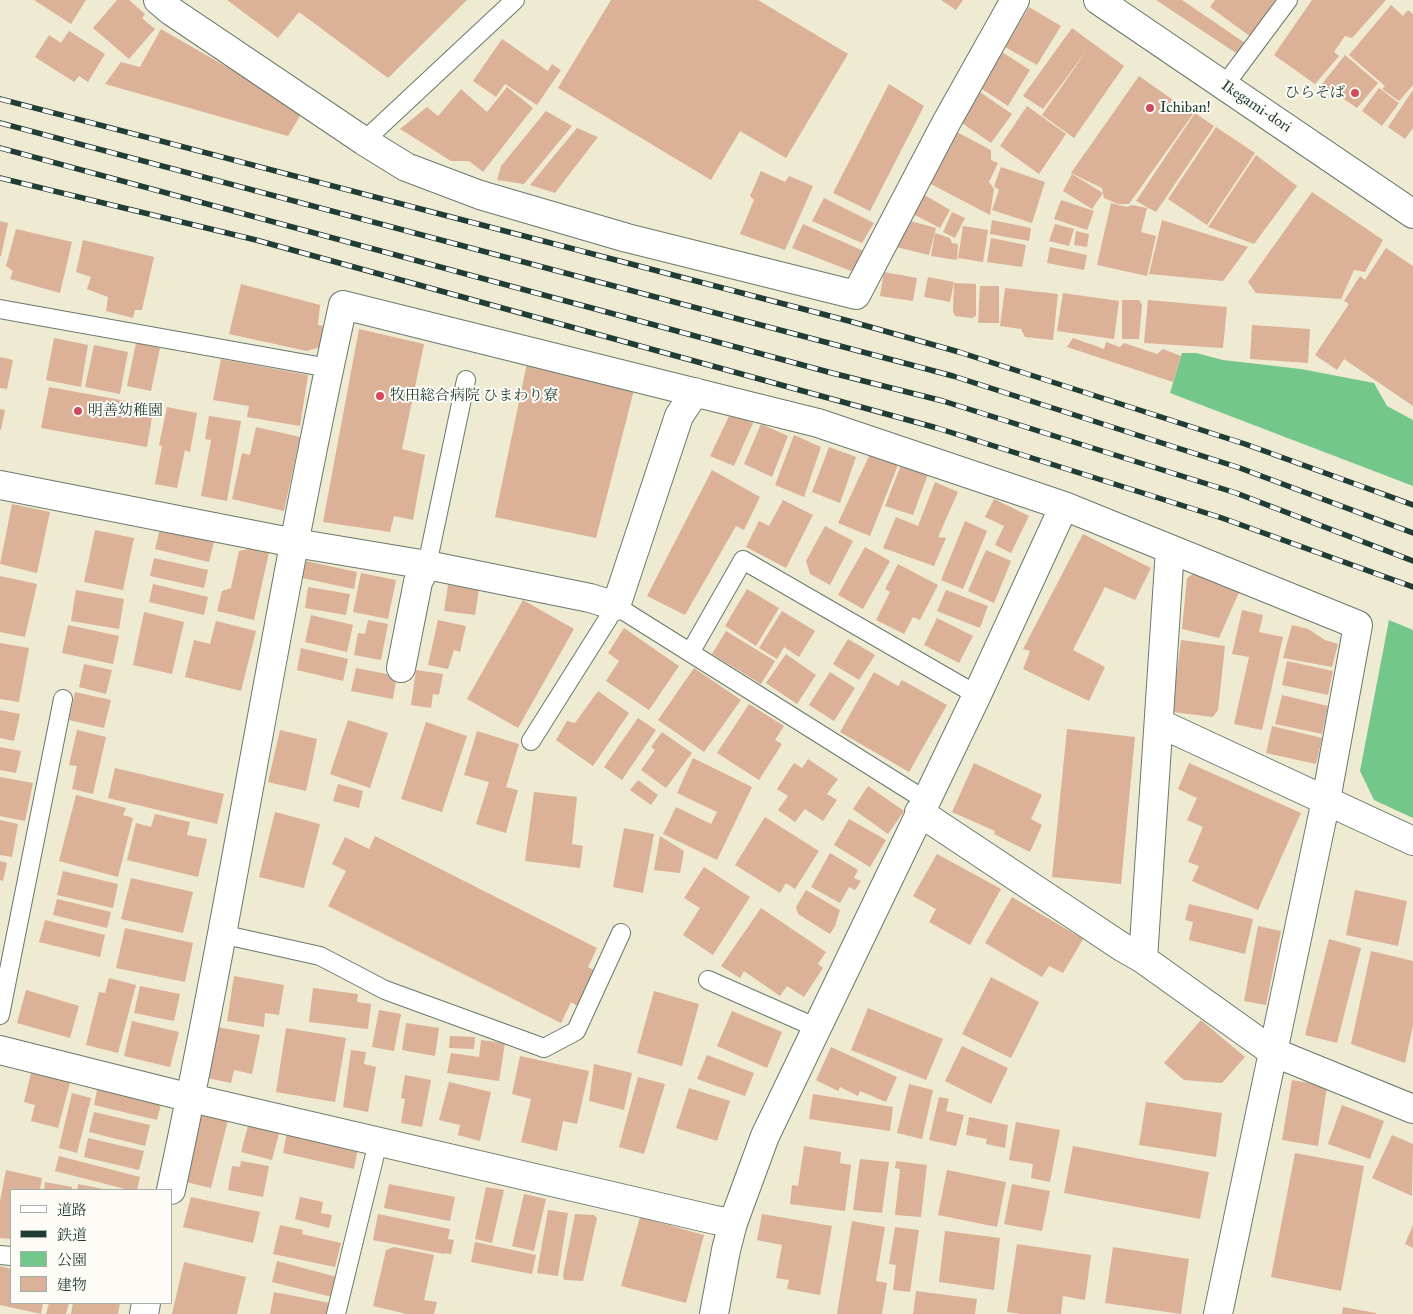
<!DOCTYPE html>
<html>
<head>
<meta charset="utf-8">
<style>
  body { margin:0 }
  #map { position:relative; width:1413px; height:1314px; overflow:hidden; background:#efead2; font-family:"IM FELL Great Primer","Noto Serif JP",serif }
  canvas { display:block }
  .legend { position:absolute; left:10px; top:1189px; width:162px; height:115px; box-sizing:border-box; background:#fdfcf7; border:1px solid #a4b0a9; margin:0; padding:6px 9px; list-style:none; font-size:15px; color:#1f3d34 }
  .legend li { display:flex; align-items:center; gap:10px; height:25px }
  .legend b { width:25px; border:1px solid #a4b0a9 }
</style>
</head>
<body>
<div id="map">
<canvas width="1413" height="1314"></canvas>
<ul class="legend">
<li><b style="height:6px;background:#fff"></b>道路</li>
<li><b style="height:6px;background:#1f3d34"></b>鉄道</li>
<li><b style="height:14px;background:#74c78a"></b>公園</li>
<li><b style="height:14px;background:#dbb197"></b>建物</li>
</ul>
</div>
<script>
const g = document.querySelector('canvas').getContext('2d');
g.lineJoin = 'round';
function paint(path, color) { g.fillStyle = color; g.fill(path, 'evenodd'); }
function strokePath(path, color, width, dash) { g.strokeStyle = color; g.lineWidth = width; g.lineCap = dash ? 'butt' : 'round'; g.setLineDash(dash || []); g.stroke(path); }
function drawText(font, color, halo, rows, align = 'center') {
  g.font = font + ' "IM FELL Great Primer","Noto Serif JP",serif'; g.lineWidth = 4; g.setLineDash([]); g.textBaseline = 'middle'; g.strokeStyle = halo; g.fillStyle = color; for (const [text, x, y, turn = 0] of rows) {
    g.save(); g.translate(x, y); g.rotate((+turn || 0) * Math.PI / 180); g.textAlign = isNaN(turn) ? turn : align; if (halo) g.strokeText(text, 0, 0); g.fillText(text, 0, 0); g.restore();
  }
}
const green = new Path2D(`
  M1182,353H1196L1223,360L1301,369L1374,383L1387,406L1413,420V486L1170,393Z
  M1389,620L1413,630V818L1374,800L1360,771Z`);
const building = new Path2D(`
  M34,0H86L71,24Z
  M117,0H129L145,14L142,18L155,29L129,59L93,28Z
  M227,0H467L388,78L299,12L278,38Z
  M611,0H758L848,54L786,158L740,131L711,180L558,88Z
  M941,0H963L956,10Z
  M1156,0H1182L1248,45L1240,55L1233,51Z
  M1215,0H1277L1251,37L1210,7Z
  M1312,0H1386L1352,38L1345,36L1334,52L1339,56L1315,84L1274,55Z
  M1391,5L1403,16L1408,10L1413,14V85L1399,101L1382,89L1385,86L1349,55Z
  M1029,7L1061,26L1037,65L1005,47Z
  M1072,28L1124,66L1074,138L1042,115L1087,50L1043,109L1023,96Z
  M161,29L303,111L288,136L105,84L121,62L140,67Z
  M69,31L105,54L88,82L79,76L74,82L35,57L49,35L61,43Z
  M502,39L548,71L552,64L561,70L537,105L505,84L496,97L473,81Z
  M1002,52L1030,70L1008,106L979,87Z
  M1345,55L1378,83L1357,108L1322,84Z
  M1139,76L1193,114L1129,204H1118L1104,198L1102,188L1071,173Z
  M889,84L924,106L870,211L833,193Z
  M507,87L533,108L483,172L469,161H451L400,129L427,107L438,116L461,89L487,112Z
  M1379,88L1399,103L1382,126L1362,111Z
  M1413,90V128L1405,139L1388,127Z
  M980,92L1012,114L991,143L959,121Z
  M1027,106L1066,134L1039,174L1000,146Z
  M546,111L572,126L524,184L497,180L501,166Z
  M1195,113L1214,126L1156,212L1136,201Z
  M1216,127L1255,153L1207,225L1168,199Z
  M577,128L598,137L555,193L530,185Z
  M953,130L991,150V160L998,163L989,182L994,189L990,215L927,182Z
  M1256,155L1297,186L1254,244L1208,227Z
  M1001,167L1045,182L1032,223L992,210L999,190L994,186Z
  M761,171L785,182L789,176L813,186L785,250L740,234L754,200L750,196Z
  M1072,174L1103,193L1092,209L1063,191Z
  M1312,192L1383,240L1365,272L1354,270L1341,299L1256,293L1248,282Z
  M921,193L950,210L940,228L911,213Z
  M824,198L874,223L862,243L812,221Z
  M1061,200L1094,211L1087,230L1054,219Z
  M1111,203L1127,207L1132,205L1147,208L1141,232L1156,236L1147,276L1097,265Z
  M952,212L965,218L955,238L943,232Z
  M992,220L1031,228L1029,241L990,234Z
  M1162,220L1248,247L1223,281L1149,274Z
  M0,221L8,223L1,256H0Z
  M910,221L936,228L929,255L896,247Z
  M803,224L868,253L859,274L792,248Z
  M1055,224L1074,229L1069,246L1049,241Z
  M963,226L988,230L983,262L958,258Z
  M16,229L72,242L60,293L10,279L13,271L6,266Z
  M1076,231L1089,234L1087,247L1074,245Z
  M935,233L950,238L952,243L958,244L957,260L931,256Z
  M991,238L1026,245L1022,267L987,262Z
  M83,240L154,257L142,310H135L133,318L106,311L108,297L87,289L91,277L76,272Z
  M1050,247L1087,255L1084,270L1047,263Z
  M1386,248L1413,266V406L1344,359L1337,370L1315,355L1349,304L1344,301L1360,276L1365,280Z
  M884,272L917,278L913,301L880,296Z
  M928,277L954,282L950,302L924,297Z
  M954,283L976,284V316L972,318L955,316L953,311Z
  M241,284L320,305L318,325L324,326L320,347L307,351L229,334Z
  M980,286H999V323H978Z
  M1005,288L1058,294L1053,340L1025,337L1021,329L1000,326Z
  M1063,293L1119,301L1114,339L1057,331Z
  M1122,300H1139L1142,305L1139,339H1122Z
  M1148,300L1227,307L1223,348L1144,343Z
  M1252,325L1310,329L1308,363L1250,359Z
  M359,329L424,344L402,449L425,455L413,520L394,516L390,532L323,522Z
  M54,338L88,345L81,387L46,380Z
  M1073,338L1104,349L1106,342L1120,347L1124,343L1157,354L1163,349L1181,356L1173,382L1067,347Z
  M136,343L160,348L151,391L127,386Z
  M94,345L128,352L120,394L85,387Z
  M0,357L13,360L7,389L0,388Z
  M221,359L308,375L300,426L247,417L249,406L213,400Z
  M527,363L634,390L596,538L495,517Z
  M49,387L154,406L147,447L41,428Z
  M167,407L197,413L190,452L185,450L177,488L155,484L162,446L159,445Z
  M0,409L5,410L1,430H0Z
  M730,414L753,423L734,466L710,456Z
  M209,416L241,421L227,501L201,496L211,440L205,439Z
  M761,424L788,436L772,477L744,464Z
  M256,427L300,437L284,511L232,499L242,453L250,455Z
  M794,435L821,447L804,497L775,485Z
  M829,447L856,457L840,503L812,492Z
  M870,454L898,465L870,536L838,523Z
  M901,465L928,474L913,515L885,506Z
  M712,470L760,497L744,530L736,526L685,615L647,596Z
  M935,482L958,492L938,537L946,538L934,566L883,548L896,517L918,526Z
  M994,499L1029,516L1011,553L995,545L1004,526L985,517Z
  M783,500L813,515L786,568L746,547L759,521L769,526Z
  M12,504L50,512L37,573L0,564Z
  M965,521L987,531L963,589L941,580Z
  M825,526L853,541L830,585L810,574L806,561Z
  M160,529L214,542L209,562L155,549Z
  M95,530L134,538L123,590L84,582Z
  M1083,534L1151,568L1135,600L1105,587L1073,650L1105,667L1089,701L1023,669L1030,651L1023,649Z
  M865,547L890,561L863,609L838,595Z
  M254,548L269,552L254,620L217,611L222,591L231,588L239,551Z
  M986,550L1011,561L994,603L968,591Z
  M154,558L208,570L204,588L150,576Z
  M306,561L357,572L354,589L302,578Z
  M898,564L938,585L920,620L913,617L904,634L876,620L890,592L885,589Z
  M1198,570L1240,590L1219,638L1182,629L1187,578Z
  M361,573L396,580L388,619L353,612Z
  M0,576L37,584L25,637L0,632Z
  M153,584L208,597L204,615L149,602Z
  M448,585L479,589L475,615L444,611Z
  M308,587L350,594L346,615L305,608Z
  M747,589L779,608L756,646L725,626Z
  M76,590L124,599L119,629L71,621Z
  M946,590L988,606L980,628L937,611Z
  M523,600L574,629L518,728L467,699Z
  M1242,610L1263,615L1259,632L1283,637L1262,730L1234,724L1249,657L1232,654Z
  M782,611L815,631L799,657L784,647L777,659L759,648Z
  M144,612L184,622L172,674L133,665Z
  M311,615L353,625L347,652L305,642Z
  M937,618L973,636L959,663L924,645Z
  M368,620L388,624L381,660L354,655L358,633L365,634Z
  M438,620L466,626L460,652L454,650L448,669L428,665Z
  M216,621L256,631L241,691L185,677L194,640L210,644Z
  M68,625L119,636L113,664L62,653Z
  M1292,625L1308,629L1325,640L1338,644L1332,667L1283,658Z
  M624,628L679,666L649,710L606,681L619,661L608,653Z
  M726,631L775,661L761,684L712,654Z
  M848,639L875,655L859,680L833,664Z
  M1181,640L1225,646L1218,710L1213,717L1172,712Z
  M0,643L29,648L19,702L0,699Z
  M301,648L348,659L343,681L297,670Z
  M786,654L816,675L797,704L766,683Z
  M1287,661L1333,671L1328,695L1282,685Z
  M84,664L112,670L106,694L79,687Z
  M356,668L397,676L393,699L351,691Z
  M694,668L741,700L704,752L658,720Z
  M416,670L443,674L439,695L433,694L431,708L411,705Z
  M830,672L855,688L834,721L809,705Z
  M874,672L898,686L902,680L947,705L909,772L840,732Z
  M598,691L629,713L593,766L556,740L567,721L575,723Z
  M75,692L111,700L104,728L69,720Z
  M1282,695L1328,706L1322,734L1275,724Z
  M749,704L784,726L775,740L782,744L759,780L717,753Z
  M0,710L20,714L14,741L0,738Z
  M638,718L656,730L622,780L604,767Z
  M348,720L388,733L370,788L330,774Z
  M426,722L467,736L442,812L401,799Z
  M1272,726L1322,738L1316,764L1266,753Z
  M1067,729L1135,737L1121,884L1052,877Z
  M77,730L106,737L93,794L72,789L77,766L69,765Z
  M280,730L317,739L306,791L268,782Z
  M477,731L519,744L506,787L518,790L506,833L476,824L489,782L464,775Z
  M662,732L692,753L666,788L641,770L655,750L651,747Z
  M0,747L21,751L16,773L0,770Z
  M693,758L752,787L717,860L663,834L676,807L711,824L717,812L677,793Z
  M808,759L838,779L827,794L837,800L823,821L805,809L795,822L778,810L788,796L777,789L794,763L802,768Z
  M974,763L1042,795L1031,819L1042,825L1030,852L994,834L995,831L952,812Z
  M1189,763L1301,813L1258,910L1192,881L1199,866L1188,862L1203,827L1187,820L1197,798L1178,789Z
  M115,768L224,794L217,824L108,798Z
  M0,777L33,783L25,821L0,816Z
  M638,780L658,795L651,805L630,790Z
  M338,784L363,791L359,808L333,801Z
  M868,786L904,811L888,834L853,809Z
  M534,792L577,797L572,844L583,846L580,868L525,861Z
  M76,795L126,808L123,815L133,818L118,877L59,861Z
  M275,812L320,824L304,888L259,877Z
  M155,814L190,822L187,835L207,839L198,877L127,860L136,823L151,827Z
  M765,817L819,851L795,889L786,883L780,893L735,865Z
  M849,819L886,840L870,867L834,845Z
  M0,820L18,824L12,857L0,855Z
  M624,828L654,834L643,893L613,887Z
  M375,836L597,948L588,967L596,971L578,1006L571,1002L561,1023L328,906L346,871L332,864L345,837L369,849Z
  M660,836L684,851L680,873L654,870Z
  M830,853L858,870L854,878L861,881L855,890L849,887L840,903L811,887Z
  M937,854L1001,889L970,945L929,922L936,909L913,896Z
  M0,861L7,863L3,881L0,880Z
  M704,867L750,897L713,955L683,935L700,908L684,898Z
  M63,871L118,884L113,908L57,895Z
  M131,878L193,892L183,933L121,919Z
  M806,890L840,910L835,926L830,934L798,914L796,907Z
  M1355,890L1407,901L1398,946L1346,935Z
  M1012,897L1083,939L1063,973L1049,966L1042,977L985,943Z
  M57,899L111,912L107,928L53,915Z
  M1189,904L1253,919L1245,954L1189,940L1193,922L1185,920Z
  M761,908L826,952L818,964L823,968L804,997L787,986L780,996L744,971L740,978L721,966Z
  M45,920L105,935L100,957L39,942Z
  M1258,926L1281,931L1266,1005L1244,1001Z
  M125,928L193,943L185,982L116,968Z
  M1329,939L1361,948L1337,1043L1305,1035Z
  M1371,951L1413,961V1025L1405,1063L1351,1044Z
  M234,976L284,985L279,1015L265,1013L264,1027L227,1021Z
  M991,977L1039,1002L1011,1058L962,1034Z
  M109,978L136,985L118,1053L86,1045L99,992L105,993Z
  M140,986L180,994L174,1021L134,1013Z
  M313,988L358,994L357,1002L371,1004L368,1029L309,1022Z
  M26,990L79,1006L70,1038L17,1023Z
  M654,991L699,1004L682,1066L637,1053Z
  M868,1008L943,1039L926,1080L851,1050Z
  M379,1010L401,1014L394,1051L372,1047Z
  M732,1011L782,1032L767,1068L717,1046Z
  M1201,1020L1245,1057L1222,1083L1184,1080L1164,1063Z
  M132,1021L179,1032L170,1067L124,1056Z
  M406,1023L439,1028L435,1056L402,1050Z
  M217,1027L260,1035L252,1074L234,1070L231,1083L207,1078Z
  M286,1028L346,1038L335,1102L276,1092Z
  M450,1036L475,1037L474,1049L449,1048Z
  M481,1040L505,1043L499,1081L447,1073L451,1053L479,1057Z
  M962,1046L1008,1068L991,1104L945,1081Z
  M831,1047L897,1077L886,1102L860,1091L858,1096L840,1087L838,1091L816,1080Z
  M351,1050L366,1052L364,1064L376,1067L368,1112L343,1107Z
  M707,1055L754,1073L745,1096L697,1079Z
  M520,1056L589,1071L577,1124L563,1121L557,1151L521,1142L531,1099L512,1094Z
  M594,1064L632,1073L624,1110L589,1101Z
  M33,1065L72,1075L58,1128L31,1121L35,1105L24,1102Z
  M405,1075L431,1080L422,1127L401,1123L405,1099L401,1098Z
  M638,1077L665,1084L644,1154L619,1147Z
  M1292,1080L1327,1086L1318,1146L1282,1140Z
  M449,1082L491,1092L480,1141L458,1135L460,1125L439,1120Z
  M909,1084L933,1090L922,1139L897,1133Z
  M98,1085L162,1100L157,1120L94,1105Z
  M689,1088L730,1101L717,1141L676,1128Z
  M72,1093L91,1098L77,1153L59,1148Z
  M813,1094L893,1107L890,1131L809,1119Z
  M939,1097L949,1099L946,1111L964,1115L956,1146L929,1140Z
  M1146,1102L1222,1113L1216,1157L1139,1145Z
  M1342,1105L1384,1121L1370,1159L1328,1144Z
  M203,1110L229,1116L211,1188L186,1182Z
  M94,1112L150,1125L145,1146L89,1132Z
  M969,1117L1008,1125L1005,1148L986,1144L987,1139L966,1135Z
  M250,1118L281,1126L272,1160L241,1152Z
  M1016,1122L1060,1130L1050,1182L1031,1178L1033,1164L1009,1160Z
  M288,1127L359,1143L354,1169L283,1153Z
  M1392,1135L1413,1144L1412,1196L1372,1178Z
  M88,1138L144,1151L139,1170L84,1157Z
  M804,1146L841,1152L840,1163L851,1165L845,1211L790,1204L792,1185L798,1186Z
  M1073,1146L1209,1172L1200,1219L1064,1193Z
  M1295,1153L1364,1166L1341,1291L1271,1277Z
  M59,1156L140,1177L137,1190H129L55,1171Z
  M860,1159L889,1162L882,1213L853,1210Z
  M241,1161L269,1166L263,1197L228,1190L232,1166L240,1167Z
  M896,1161L927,1165L921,1217L895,1215L900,1169L895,1168Z
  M6,1170L42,1178L40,1190H11V1239L0,1238V1201Z
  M947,1170L1006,1182L997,1227L938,1215Z
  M45,1182L72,1187V1190H44Z
  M78,1184L103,1189L102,1190H77Z
  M389,1184L455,1197L450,1221L384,1208Z
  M1012,1184L1050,1191L1042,1231L1004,1224Z
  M486,1187L504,1190L492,1243L475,1239Z
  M524,1194L546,1199L534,1251L512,1246Z
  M191,1197L260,1212L253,1243L183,1227Z
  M300,1197L323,1202L321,1213L332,1215L329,1228L295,1219Z
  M548,1210L568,1213L558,1276L537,1273Z
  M378,1214L450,1229L448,1239L454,1240L451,1254L445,1253L444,1254L373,1240Z
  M575,1214L594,1215L597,1218L583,1281L564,1280L563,1275Z
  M762,1214L832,1226L820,1295L787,1289L789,1280L776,1278L782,1245L757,1240Z
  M640,1217L704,1235L686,1303L621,1286Z
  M852,1221L885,1227L876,1281L887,1283L882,1314H837Z
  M280,1225L303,1230L302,1234L341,1243L335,1267L273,1254Z
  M1413,1225V1248L1405,1244Z
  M895,1227L919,1230L910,1292L893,1290L896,1265L889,1264Z
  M945,1231L1000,1238L994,1290L939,1282Z
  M475,1242L536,1255L532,1274L471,1262Z
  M1017,1244L1091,1255L1085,1300L1063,1296L1061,1314H1021L1007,1312Z
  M394,1247L434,1255L424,1300L437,1302L434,1314H407L373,1306L386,1250Z
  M1113,1247L1189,1259L1181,1314L1105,1303Z
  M277,1261L337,1277L332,1297L272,1282Z
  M184,1262L246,1277L237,1314H172Z
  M0,1266L11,1269V1303H43L41,1314L0,1305Z
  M916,1291L977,1299L975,1314H913Z
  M274,1292L330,1303L328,1314H270Z
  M49,1303H69L66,1314H46Z
  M73,1303H120L118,1314H71Z
  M1343,1307L1376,1313V1314H1342Z`);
const lane = new Path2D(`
  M1224,86L1288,0
  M364,141L515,0
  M0,309L329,368
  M427,565L466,380
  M691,651L743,560L977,695
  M531,741L616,606L925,800
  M221,934L320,956L385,990L544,1048L576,1031L621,933
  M708,980L817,1028
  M0,1015L63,699
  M0,1255L11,1256
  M336,1314L378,1142`);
const street = new Path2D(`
  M158,0L171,11L364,141L406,167L480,195L627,238L856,295L946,123L1015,0
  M0,485L295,543L427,565L590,598L616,606L679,416L695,392
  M401,668L418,582L427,565
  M1159,723L1413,841
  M919,812L1122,947L1143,959L1273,1052L1413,1109
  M1143,959L1170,549
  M0,1050L191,1098L715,1220L733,1223
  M171,1190C234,897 278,599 343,305L818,423L1064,506L1358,625L1326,800L1218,1314
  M144,1314L146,1303
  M714,1314L726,1250L733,1223L765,1136L977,695L1064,506`);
const secondary = new Path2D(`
  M1098,0L1413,214`);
const rail = new Path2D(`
  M0,99L849,321L959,352L1245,444L1413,505
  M0,123L953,376L1240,468L1413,533
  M0,148L832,373L943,401L1236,493L1413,561
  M0,178L256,240L937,428L1222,518L1413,587`);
const markers = [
  [1355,93,5,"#d1495b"],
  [1150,108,5,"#d1495b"],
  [380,396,5,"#d1495b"],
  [78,411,5,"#d1495b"]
];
const poiNames = [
  ["ひらそば",1345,93,"right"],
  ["Ichiban!",1160,108],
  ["牧田総合病院 ひまわり寮",390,396],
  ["明善幼稚園",88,411]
];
const streetNames = [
  ["Ikegami-dori",1256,107,34]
];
paint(green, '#74c78a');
paint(building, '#dbb197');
strokePath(lane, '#687a6b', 20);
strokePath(street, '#687a6b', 30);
strokePath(secondary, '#687a6b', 30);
strokePath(lane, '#fff', 18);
strokePath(street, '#fff', 28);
strokePath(secondary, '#fff', 28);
strokePath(rail, '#1f3d34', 5.5);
strokePath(rail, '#fdfcf7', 4, [11]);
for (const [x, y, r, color] of markers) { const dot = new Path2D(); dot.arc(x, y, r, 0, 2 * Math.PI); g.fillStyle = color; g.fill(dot); strokePath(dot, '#fdfcf7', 2); }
drawText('15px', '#1f3d34', '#fdfcf7', poiNames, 'left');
drawText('15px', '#1f3d34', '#fdfcf7', streetNames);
</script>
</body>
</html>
